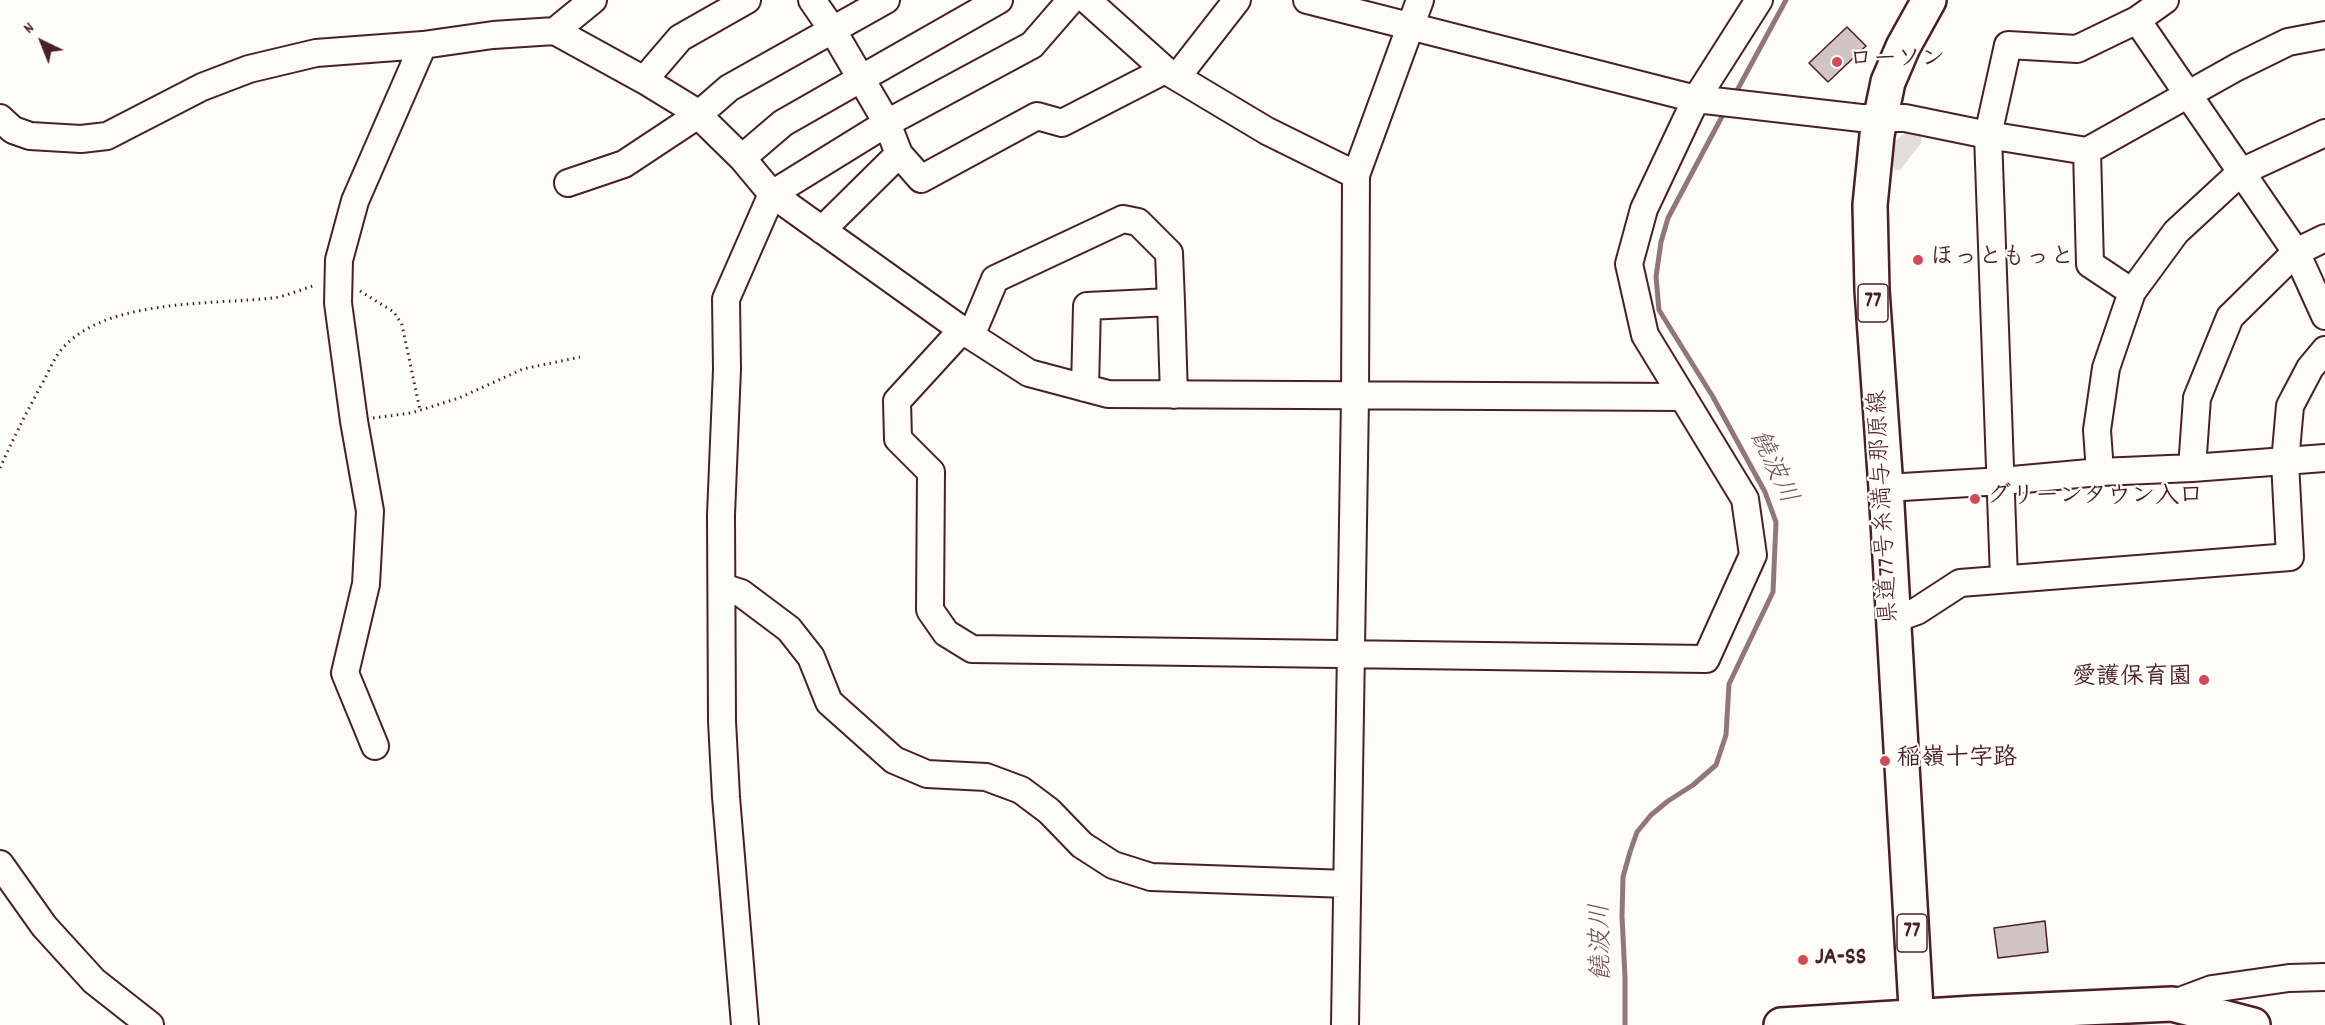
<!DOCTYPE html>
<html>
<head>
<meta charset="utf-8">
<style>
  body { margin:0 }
  #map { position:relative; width:2325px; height:1025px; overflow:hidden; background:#fdfcf7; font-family:Dekko,sans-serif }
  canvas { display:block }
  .north { position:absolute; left:12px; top:12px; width:60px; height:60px; -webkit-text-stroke:4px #fdfcf7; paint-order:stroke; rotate:317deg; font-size:16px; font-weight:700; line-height:24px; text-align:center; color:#4a1f2b }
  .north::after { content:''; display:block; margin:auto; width:21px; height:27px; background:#4a1f2b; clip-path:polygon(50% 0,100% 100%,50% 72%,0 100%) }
</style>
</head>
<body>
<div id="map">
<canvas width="2325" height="1025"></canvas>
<div class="north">N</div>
</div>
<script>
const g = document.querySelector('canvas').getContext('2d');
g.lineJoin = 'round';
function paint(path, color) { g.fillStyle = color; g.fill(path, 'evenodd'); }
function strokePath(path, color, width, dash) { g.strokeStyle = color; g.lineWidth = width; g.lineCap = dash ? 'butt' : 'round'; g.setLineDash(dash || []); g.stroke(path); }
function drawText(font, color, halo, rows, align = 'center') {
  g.font = font + ' Dekko,"Klee One",sans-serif'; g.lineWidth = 4.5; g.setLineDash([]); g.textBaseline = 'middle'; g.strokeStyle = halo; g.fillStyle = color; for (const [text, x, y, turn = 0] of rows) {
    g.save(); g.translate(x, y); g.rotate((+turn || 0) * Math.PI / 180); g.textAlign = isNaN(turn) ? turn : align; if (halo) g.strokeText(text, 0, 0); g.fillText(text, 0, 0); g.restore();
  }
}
const green = new Path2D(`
  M1906,132L1917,134L1921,137L1922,142L1900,170H1896L1890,163L1893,143Z`);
const stream = new Path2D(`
  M1734,96L1786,0
  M1625,1025V977L1622,916L1623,877L1630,852L1637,832L1651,815L1668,801L1693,785L1716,765L1726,735L1729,684L1773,592L1776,522L1765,492L1713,397L1659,310L1656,277L1661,242L1668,218L1726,109`);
const building = new Path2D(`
  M1847,27L1866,46L1828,82L1809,63Z
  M2045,921L2048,952L1998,958L1994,928Z`);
const path = new Path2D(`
  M360,291L394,312L402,325L420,410
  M373,418L411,413L459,398L523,369L580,357
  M0,468C13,439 27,411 43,382C48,373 52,363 58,354C98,298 211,305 273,298C287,296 302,289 316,285`);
const minor = new Path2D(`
  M812,0L832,29L887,123L899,154L921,179L1037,116L1062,123L1165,70
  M1087,0L1165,70L1267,131L1356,175
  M1307,0L1696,99L1861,118H1905L1988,135L2008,45L2077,49L2137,20L2165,0
  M2137,20L2296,252L2325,316
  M555,31L593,0
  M1177,77L1237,0
  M644,80L680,38L747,0
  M0,118L13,130L30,136L81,139L107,136L202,87L249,69L316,53L423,45L493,35L555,31L644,80L693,110L742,158L772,194L962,330L1029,373L1108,394L1683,397
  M2087,151L2090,264L2132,292
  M742,158L783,123L999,0
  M568,183L624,164L698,115L729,88L886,0
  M822,230L899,154
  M962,330L897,401L898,439L931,472L930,610L946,633L972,649L1706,659L1753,555L1745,499L1645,335L1629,264L1644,209L1696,99L1759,0
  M971,336L995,279L1123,219L1138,222L1169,253L1171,302
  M1085,388L1087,306L1171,302L1174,395
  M2192,468L2197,398L2230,317L2296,252L2325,238
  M2100,472L2097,430L2106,368L2132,292L2176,232L2241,172L2325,133
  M1886,488L2002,481L2100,472L2192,468L2325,458
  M2004,578L1988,135L2087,151L2237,67L2288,42L2325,35
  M722,587L741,593L789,629L811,657L829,702L894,760L927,774L986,777L1021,790L1049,811L1082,845L1113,865L1151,877L1347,884
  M1892,620L1917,611L1960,583L2290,557L2285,462L2290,406L2310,368L2325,350
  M375,746L345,673L366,584L370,511L354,421L338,303L339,260L355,201L423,45
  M0,864L44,926L94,981L150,1025
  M2172,1004L2212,989L2289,978L2325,977
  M745,1025L726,797L722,721L721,515L727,369L726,299L772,194L887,123L1032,45L1071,0
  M1345,1025L1355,397L1356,175L1420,0`);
const major = new Path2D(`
  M1781,1025L1974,1013L2172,1004L2253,1025
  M1917,1025L1886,488L1872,290L1870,205L1877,135L1888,82L1903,47L1929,0`);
const markers = [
  [1837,62,6,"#d1495b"],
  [1918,260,6,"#d1495b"],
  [1975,499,6,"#d1495b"],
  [2204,680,6,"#d1495b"],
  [1885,761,6,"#d1495b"],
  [1803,960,6,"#d1495b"]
];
const shields = [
  [1873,303,30],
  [1912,933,30]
];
const shieldNames = [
  ["77",1873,303],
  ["77",1912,933]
];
const poiNames = [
  ["ローソン",1849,62],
  ["ほっともっと",1930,260],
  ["グリーンタウン入口",1987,499],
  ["愛護保育園",2192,680,"right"],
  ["稲嶺十字路",1897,761],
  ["JA-SS",1815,960]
];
const streetNames = [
  ["県道77号糸満与那原線",1886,507,-93]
];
const waterNames = [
  ["饒波川",1771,468,65],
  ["饒波川",1604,942,-91]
];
paint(green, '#e3dcda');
strokePath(stream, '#91777b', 5);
paint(building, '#d0c5c4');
strokePath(building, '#4a1f2b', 1.5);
strokePath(minor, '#4a1f2b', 30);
strokePath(major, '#4a1f2b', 38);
strokePath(path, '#4a1f2b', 3, [1.5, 4.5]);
strokePath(minor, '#fdfcf7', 26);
strokePath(major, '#fdfcf7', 33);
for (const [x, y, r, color] of markers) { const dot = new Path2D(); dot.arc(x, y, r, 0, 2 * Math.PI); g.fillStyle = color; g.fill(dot); strokePath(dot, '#fdfcf7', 2); }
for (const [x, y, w] of shields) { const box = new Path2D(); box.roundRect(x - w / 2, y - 19, w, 38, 4.5); g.fillStyle = '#fdfcf7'; g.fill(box); strokePath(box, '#4a1f2b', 1.5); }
drawText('bold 22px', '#4a1f2b', null, shieldNames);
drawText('bold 24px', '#4a1f2b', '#fdfcf7', poiNames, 'left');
drawText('24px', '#4a1f2b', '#fdfcf7', streetNames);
drawText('italic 26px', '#73525a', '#fdfcf7', waterNames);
</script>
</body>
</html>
